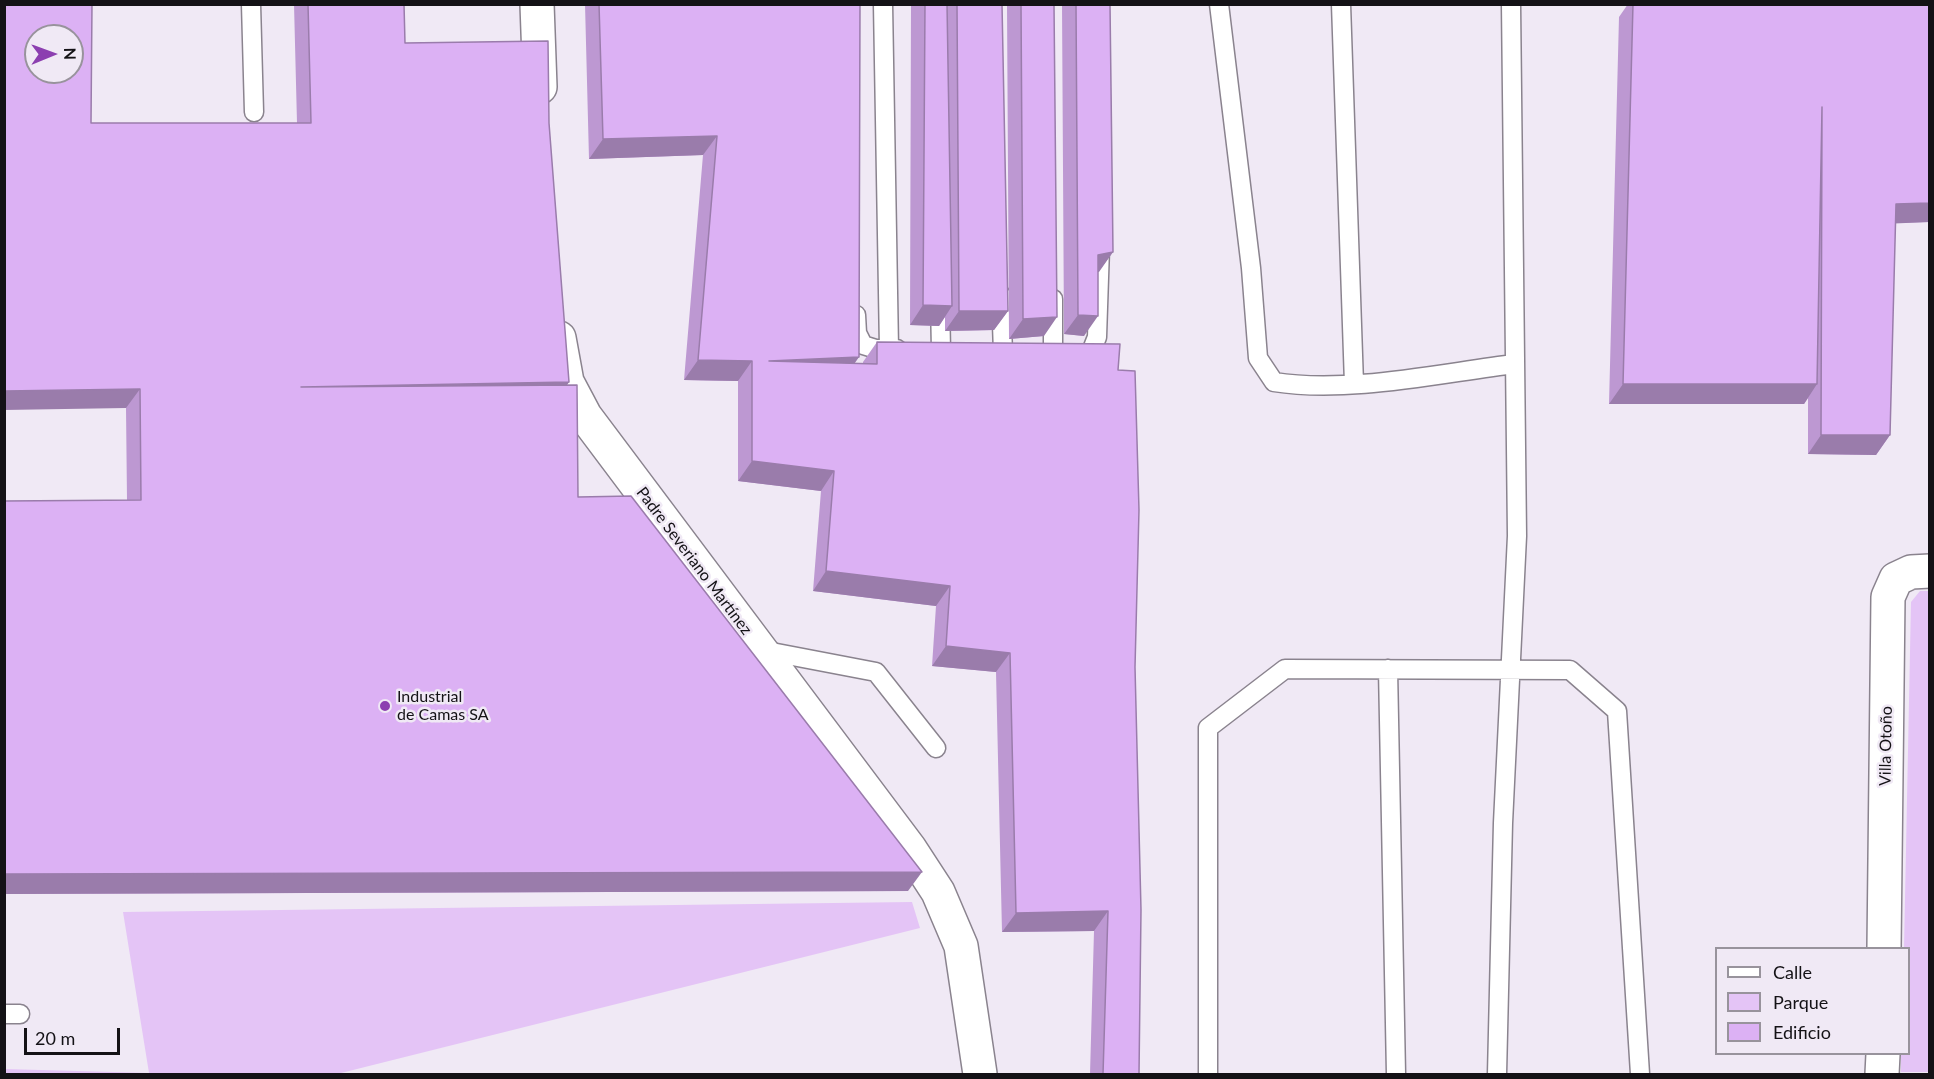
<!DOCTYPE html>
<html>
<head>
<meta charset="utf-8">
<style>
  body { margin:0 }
  #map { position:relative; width:1934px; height:1079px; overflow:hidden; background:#f0e9f5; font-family:Lato,sans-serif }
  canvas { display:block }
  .frame { position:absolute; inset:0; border:6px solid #141216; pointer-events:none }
  .legend { position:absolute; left:1715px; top:947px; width:195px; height:108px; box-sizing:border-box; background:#f0e9f5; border:2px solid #98939c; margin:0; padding:8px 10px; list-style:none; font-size:18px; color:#141216 }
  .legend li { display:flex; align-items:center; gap:12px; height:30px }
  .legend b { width:30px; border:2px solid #98939c }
  .north { position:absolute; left:24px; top:24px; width:60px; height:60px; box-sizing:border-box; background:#f0e9f5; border:2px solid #98939c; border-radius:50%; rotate:89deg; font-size:16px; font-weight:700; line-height:24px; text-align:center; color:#141216 }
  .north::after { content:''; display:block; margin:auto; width:21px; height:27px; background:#8c3fb0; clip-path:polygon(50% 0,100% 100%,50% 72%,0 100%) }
  .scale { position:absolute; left:24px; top:1028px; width:96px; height:27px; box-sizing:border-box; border:3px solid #141216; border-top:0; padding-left:8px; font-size:18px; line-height:21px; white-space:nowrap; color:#141216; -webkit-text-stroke:4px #f0e9f5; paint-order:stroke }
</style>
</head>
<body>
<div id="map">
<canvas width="1934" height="1079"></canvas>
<div class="frame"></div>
<ul class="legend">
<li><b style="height:8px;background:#fff"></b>Calle</li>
<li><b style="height:16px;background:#e4c4f6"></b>Parque</li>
<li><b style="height:16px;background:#dcb1f4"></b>Edificio</li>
</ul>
<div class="north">N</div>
<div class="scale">20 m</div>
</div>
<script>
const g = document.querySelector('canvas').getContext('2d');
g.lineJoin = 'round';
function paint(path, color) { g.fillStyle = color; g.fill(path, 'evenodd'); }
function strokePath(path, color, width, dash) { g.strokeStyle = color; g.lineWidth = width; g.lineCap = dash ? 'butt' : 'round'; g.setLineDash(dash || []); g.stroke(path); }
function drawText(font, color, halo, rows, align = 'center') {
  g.font = font + ' Lato,sans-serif'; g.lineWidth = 5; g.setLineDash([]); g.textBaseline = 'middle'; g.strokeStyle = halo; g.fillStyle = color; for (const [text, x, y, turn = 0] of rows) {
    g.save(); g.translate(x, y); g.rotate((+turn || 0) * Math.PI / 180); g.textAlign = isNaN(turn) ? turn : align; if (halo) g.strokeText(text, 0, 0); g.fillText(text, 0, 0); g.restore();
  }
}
const green = new Path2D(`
  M1920,591H1930V1072H1901V1054H1908V948H1904L1911,602Z
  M912,902L920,928L337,1074H5V1069L149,1073L123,912Z`);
const service = new Path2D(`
  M251,4L254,112
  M883,4L889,349
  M1219,4L1251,268L1258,358L1274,382C1348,394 1440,373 1515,364
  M1341,4L1354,384
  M1001,295L1003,353
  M1053,299V354
  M940,300L941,351
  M856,315L857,333L863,345L876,349H897
  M1077,355L1091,352L1097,337L1100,248
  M761,650L876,672L936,748
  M1388,669L1396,1074
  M4,1014H20
  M1208,1074V728L1285,669L1570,670L1617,711L1640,1074
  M1497,1074L1503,823L1517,536L1511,4`);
const minor = new Path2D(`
  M537,4L540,87
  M559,338L567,382L585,416L910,849L938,892L961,946L980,1074
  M1884,948L1888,597L1896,579L1911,572L1930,571
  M1882,1074L1883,1054`);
const wall = new Path2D(`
  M294,4H404L405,43L549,123L569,382L567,385L578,497L908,891L4,894V501L127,500L126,408L91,123H297Z
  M585,4H860L859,357L854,363L863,364V362L877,342L1118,370L1135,667L1139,1074H1090L1094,931L1002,932L996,672L932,666L936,606L813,591L821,491L738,481V381L684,380L703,155L589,159Z
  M911,4H1002L1008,311L994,330L945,331V317L939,326L910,325Z
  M1007,4H1054L1044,336L1009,339Z
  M1062,4H1110L1113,252L1098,272L1084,336L1064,334Z
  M1628,4H1929V222L1895,223L1890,435L1876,455L1808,454V398L1804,404H1609L1619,17Z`);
const shadedWall = new Path2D(`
  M717,136L703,155L589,159L603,139Z
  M1929,203V222L1882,224L1896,204Z
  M1113,252L1099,272L1085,274L1098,255Z
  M923,305L952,306L939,326L910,325Z
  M959,311H1008L994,330L945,331Z
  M1078,315L1098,316L1084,336L1064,334Z
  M1057,317L1044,336L1009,339L1023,319Z
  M859,357L845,377L769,361Z
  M698,360L752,361L738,381L684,380Z
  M569,382L555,402L301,387Z
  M1623,384H1817L1804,404H1609Z
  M140,389L126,408L4,410V391Z
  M1821,435H1890L1876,455L1808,454Z
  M752,461L834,471L821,491L738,481Z
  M826,571L950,586L936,606L813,591Z
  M946,646L1010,653L996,672L932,666Z
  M922,872L908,891L4,894V874Z
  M1108,911L1094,931L1002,932L1016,913Z`);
const building = new Path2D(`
  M4,4H92L91,123H311L308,4H404L405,43L548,41L549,123L569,382L301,387L577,385L578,497L631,496L922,872L4,874V501L141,500L140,389L4,391ZM36,36H72V72H36Z
  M599,4H860L859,357L769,361L877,364V342L1120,344L1118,370L1135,371L1139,510L1135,667L1141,910L1139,1074H1103L1108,911L1016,913L1010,653L946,646L950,586L826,571L834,471L752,461V361L698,360L717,136L603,139Z
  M925,4H947L952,306L923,305Z
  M957,4H1002L1008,311H959Z
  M1021,4H1054L1057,317L1023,319Z
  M1076,4H1110L1113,252L1098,255V316L1078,315Z
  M1633,4H1929V203L1896,204L1890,435H1821L1822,107L1817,384H1623Z`);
const markers = [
  [385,706,6,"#8c3fb0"]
];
const streetNames = [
  ["Padre Severiano Martínez",694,561,53],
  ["Villa Otoño",1886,746,-89]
];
const poiNames = [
  ["Industrial",397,697],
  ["de Camas SA",397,715]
];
paint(green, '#e4c4f6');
strokePath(service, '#8a838e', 21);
strokePath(minor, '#8a838e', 36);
strokePath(service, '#fff', 18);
strokePath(minor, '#fff', 33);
paint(wall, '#bd98d2');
paint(shadedWall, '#9a7cab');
paint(building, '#dcb1f4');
strokePath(building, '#9a7cab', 1.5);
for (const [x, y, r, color] of markers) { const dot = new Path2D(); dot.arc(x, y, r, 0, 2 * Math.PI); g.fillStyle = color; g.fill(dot); strokePath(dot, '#f0e9f5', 2); }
drawText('16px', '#141216', '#f0e9f5', streetNames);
drawText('16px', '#141216', '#f0e9f5', poiNames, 'left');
</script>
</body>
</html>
